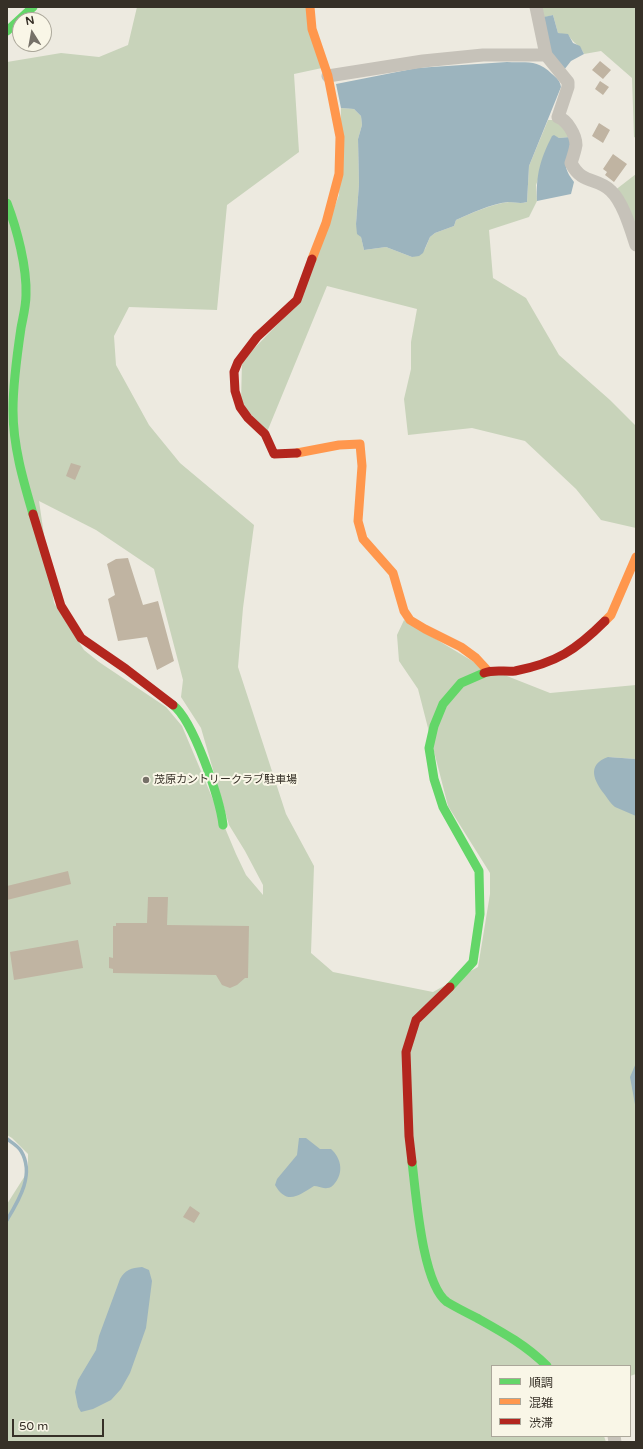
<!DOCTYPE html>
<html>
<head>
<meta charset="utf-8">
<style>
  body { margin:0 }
  #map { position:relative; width:643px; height:1449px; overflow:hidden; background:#edeae0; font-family:"Varela Round","Noto Sans JP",sans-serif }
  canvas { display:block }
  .frame { position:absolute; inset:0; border:8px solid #363027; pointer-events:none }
  .legend { position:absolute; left:491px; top:1365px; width:140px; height:72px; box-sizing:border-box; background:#f9f6e7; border:1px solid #aba79a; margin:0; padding:5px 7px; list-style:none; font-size:12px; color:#363027 }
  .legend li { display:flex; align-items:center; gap:8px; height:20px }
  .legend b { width:20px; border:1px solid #aba79a }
  .north { position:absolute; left:12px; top:12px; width:40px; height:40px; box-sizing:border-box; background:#f9f6e7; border:1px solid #aba79a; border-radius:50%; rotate:349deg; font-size:11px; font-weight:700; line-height:16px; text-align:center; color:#363027 }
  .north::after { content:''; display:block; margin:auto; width:14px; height:18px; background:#767168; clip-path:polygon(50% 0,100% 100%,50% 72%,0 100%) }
  .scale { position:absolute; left:12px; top:1419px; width:92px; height:18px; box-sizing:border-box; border:2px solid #363027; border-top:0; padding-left:5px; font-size:12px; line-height:14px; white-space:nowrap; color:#363027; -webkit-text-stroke:3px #f9f6e7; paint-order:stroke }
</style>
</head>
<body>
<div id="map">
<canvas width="643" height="1449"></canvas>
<div class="frame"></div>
<ul class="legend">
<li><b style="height:5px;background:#63d668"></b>順調</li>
<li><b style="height:5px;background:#ff974d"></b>混雑</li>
<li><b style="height:5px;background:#b3261e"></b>渋滞</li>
</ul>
<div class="north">N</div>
<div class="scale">50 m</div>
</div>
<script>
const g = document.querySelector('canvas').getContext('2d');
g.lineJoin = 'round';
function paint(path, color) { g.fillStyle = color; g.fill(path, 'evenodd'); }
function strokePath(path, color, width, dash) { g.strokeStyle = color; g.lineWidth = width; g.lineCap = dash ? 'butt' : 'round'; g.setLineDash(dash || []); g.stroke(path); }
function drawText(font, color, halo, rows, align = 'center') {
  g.font = font + ' "Varela Round","Noto Sans JP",sans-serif'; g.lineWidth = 4; g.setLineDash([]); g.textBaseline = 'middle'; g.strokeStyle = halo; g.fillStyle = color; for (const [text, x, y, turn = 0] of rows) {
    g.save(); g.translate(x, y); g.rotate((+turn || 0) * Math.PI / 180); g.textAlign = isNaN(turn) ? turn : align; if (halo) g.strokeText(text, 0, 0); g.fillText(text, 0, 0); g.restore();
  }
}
const green = new Path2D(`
  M137,7H306L322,68L294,74L299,152L227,205L217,310L129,307L114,336L116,365L149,425L180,463L254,525L243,608L238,667L286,814L314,866L311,953L333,972L433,992L478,967L490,894V873L448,806L418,689L399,661L397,635L404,620L479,665L550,693L636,685V759L608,757L636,808V1374L630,1376V1366H492V1436H604L606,1442H7V1204L28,1171V1154L12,1138L7,1135V62L61,53L99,57L128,45ZM39,501L96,530L154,569L183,680L181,697L201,728L229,825L245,851L263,885V895L246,875L236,854L182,726L166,707L99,662L84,650L54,603Z
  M540,7H636V138L634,137L632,78L601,51L584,54C582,47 573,43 569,36L558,33L553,15L542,18Z
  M341,108L354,109L361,116L362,125L358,139L359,184L356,224L361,237L364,250L386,247L412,257L425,249L430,237L435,233L454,226L456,220C472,213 491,204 509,202C515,202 521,204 527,202L529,166L548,120H559L570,137L559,138L554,136L536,185L537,201L529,217L489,230L493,278L526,298L559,355L610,400L636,426V528L601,520L576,489L525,441L472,428L408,435L404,399L411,369V342L417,309L327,286L267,432L241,403L242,361L299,302L339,195Z
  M636,174V238L614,191Z`);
const water = new Path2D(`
  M553,15L558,33L568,34L573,43L580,46L584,54L571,61L564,70L551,52L544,17Z
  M507,62C528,63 537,59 552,74C557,78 560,81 561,87L529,166L527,202C520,204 515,202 508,202C490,204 472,213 456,220L454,226L435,233L430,237L423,253L419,256L412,257L386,247L364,250L361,237L357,234L356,224L359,184L358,139L362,125L361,116L354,109L341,108L336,84L417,68Z
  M554,135L559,138L570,137C572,159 557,160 574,182L571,194L537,201C536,174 540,160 552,136Z
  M608,757L636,759V816C629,813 622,810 615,807C611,804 608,799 605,795C594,781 586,765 608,757Z
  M636,1063V1110L630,1077Z
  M299,1138H306L320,1149H331C341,1158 344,1172 335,1183C333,1186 330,1188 327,1188C323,1189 318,1186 314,1186C299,1195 287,1206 275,1185L277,1179L297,1155Z
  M142,1267L149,1270L152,1281L146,1328L130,1373L121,1389L111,1400L93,1409L81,1412L78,1407L75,1392L78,1380L96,1350L99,1336L120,1279C125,1270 131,1268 142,1267Z`);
const stream = new Path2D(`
  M7,1139C11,1142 18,1146 21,1151C35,1174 19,1200 7,1220`);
const building = new Path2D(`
  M600,61L611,70L603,79L592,70Z
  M600,81L609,87L603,95L595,89Z
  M599,123L610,130L603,143L592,136Z
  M613,154L627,164L614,182L605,175L607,172L603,169Z
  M71,463L81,466L75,480L66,476Z
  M128,558L143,605L158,601L174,661L157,670L147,637L118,641L108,599L115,595L107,564L116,559Z
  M68,871L71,884L7,900V886Z
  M148,897H168L167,925L249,926L248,978H245L237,985L230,988L222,985L216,975L113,973V969L109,968V957L113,958V926H116V923H147Z
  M78,940L83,968L14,980L10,952Z
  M190,1206L200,1213L194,1223L183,1217Z`);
const street = new Path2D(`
  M536,7L546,55
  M328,76L423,61L483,55H546L568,82V87L558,117C567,120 576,135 576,145C575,151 573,157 571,163C582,185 597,177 611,191C623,202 631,230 636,245
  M614,1436L615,1442`);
const fast = new Path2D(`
  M7,31L33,7
  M7,203C17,229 27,267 26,295C26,306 23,317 21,328C17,355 13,383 13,410C13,446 23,480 33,514
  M173,705C193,720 220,799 223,825
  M450,987L473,962L480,914L479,871L443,807L434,779L429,748L434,726L443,704L461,683L484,673
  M412,1162C416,1193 422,1284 447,1302C457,1308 467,1313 477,1318C502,1332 526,1345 547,1366`);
const slow = new Path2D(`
  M310,7L312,29L328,76L340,137L339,174L326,223L312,259
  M297,453L339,445L360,444L362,466L358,521L363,539L393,573L404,611L410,620L425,629L461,647L476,658L488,671
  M605,621L611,615L636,557`);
const jam = new Path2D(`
  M297,453L274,454L265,434L248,418L240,407L235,391L234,372L238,362L257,337L297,300L312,259
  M33,514L61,606L81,638L126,669L173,705
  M484,673C493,669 505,672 515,671C556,663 576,650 605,621
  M412,1162L409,1136L406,1052L416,1020L450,987`);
const markers = [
  [146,780,4,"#767168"]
];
const poiNames = [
  ["茂原カントリークラブ駐車場",154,780]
];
paint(green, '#c8d3ba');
paint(water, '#9cb4be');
strokePath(stream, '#9cb4be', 3.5);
paint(building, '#c0b4a2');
strokePath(street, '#c6c2b9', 13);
strokePath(fast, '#63d668', 9);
strokePath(slow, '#ff974d', 9);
strokePath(jam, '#b3261e', 9);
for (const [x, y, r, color] of markers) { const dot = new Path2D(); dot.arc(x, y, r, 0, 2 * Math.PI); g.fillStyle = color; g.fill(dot); strokePath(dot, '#f9f6e7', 1.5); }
drawText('11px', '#363027', '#f9f6e7', poiNames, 'left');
</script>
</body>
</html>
